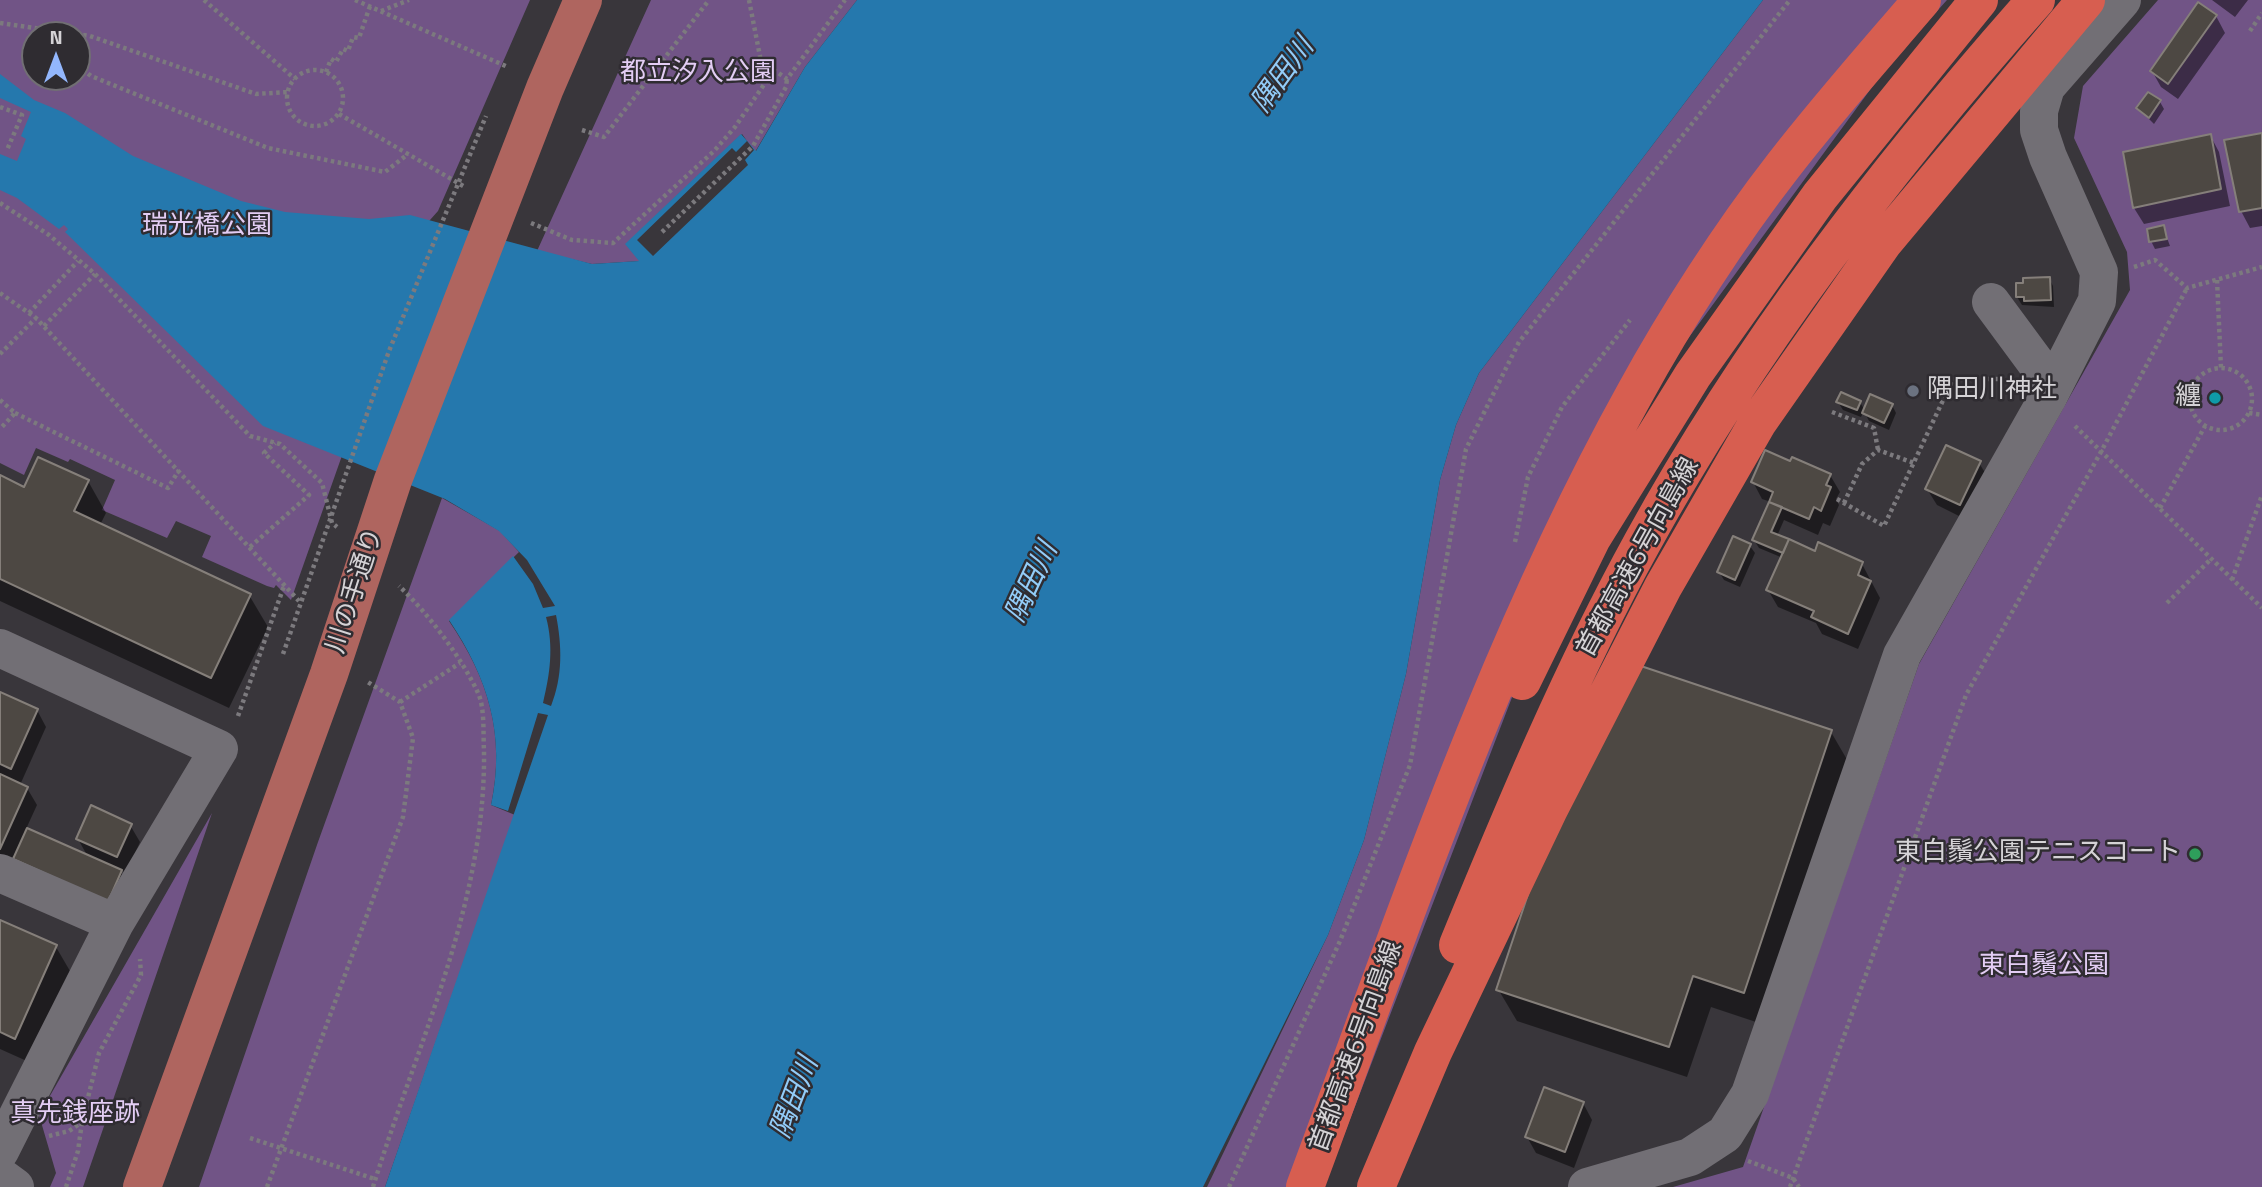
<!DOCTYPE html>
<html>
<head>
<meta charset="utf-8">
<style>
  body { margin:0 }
  #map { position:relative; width:2262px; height:1187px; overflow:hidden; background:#39363b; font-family:"Titillium Web",sans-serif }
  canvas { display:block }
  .north { position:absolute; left:21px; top:21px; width:70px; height:70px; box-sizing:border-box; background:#2f2c31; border:2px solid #716f73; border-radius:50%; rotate:0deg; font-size:19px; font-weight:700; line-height:28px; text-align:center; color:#d5d3d6 }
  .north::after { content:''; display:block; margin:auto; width:24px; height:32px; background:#93b7fd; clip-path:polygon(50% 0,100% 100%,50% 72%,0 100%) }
</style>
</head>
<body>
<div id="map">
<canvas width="2262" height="1187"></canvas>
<div class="north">N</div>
</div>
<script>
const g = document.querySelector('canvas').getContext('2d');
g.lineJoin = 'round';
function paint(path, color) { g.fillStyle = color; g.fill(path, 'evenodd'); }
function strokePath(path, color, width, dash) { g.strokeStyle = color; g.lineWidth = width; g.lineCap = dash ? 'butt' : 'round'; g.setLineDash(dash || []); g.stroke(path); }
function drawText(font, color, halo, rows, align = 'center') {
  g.font = font + ' "Titillium Web","Noto Sans JP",sans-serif'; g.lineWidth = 5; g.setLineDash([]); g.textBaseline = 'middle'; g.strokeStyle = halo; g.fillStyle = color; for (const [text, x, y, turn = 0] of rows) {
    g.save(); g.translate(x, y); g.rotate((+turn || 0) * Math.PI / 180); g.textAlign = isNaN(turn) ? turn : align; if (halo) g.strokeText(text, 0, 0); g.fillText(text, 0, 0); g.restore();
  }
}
const green = new Path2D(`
  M0,0H530L438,211L422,229L291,600L276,585L274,588L267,586L202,557L211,536L176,521L167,538L102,510L115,480L70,459L68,462L36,448L24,475L0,463ZM35,35H77V77H35Z
  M651,0H857L805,67L755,152L742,134L626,244L640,261L592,264L537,251Z
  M1763,0H1947L1886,68L1676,355L1582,515L1324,1187H1207L1328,935L1364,840L1406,674L1440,480L1456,425L1479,373Z
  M2158,0H2262V1187H1673L1743,1167L1919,664L2130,290L2127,252L2074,138L2083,86Z
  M442,498L500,531L519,552L449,621C488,678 506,735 491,805L515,815L385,1187H199L318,842Z
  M212,813L83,1187H50L56,1173L39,1115Z`);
const water = new Path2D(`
  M857,0H1763L1479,373L1456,425L1440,480L1406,674L1364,840L1328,935L1203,1187H385L548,715L538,713L508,811L491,805C506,736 488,678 449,620L513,556L533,584L543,608L555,606L527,560L499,531L445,499L263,426L65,232L68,229L64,225L59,229L17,198L0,190V154L17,161L26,139L21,136L31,112L0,98V74L34,100L65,113L133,156L241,201L285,212L369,219L410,215L592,264L639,261L625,244L741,134L756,151L805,67ZM556,615C562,646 563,676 551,706L543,703C550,674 554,647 546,617Z`);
const pier = new Path2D(`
  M747,141L754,150L745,160L748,165L653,256L637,240L732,148L736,152Z`);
const shadow = new Path2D(`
  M2212,0H2248L2235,17Z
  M2216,16L2225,33L2178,99L2161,87L2152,71Z
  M2160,102L2164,109L2154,124L2138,108Z
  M2210,135L2219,152L2230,206L2144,224L2134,208L2125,153Z
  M2262,135V226L2250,228L2241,211Z
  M2163,227L2170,246L2155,249L2151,241Z
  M2049,278L2053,286L2054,307L2022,305L2017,297Z
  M1838,402H1860L1865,411L1892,405L1896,413L1889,430L1869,421L1864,411L1861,417L1843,410Z
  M1979,463L1989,479L1969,521L1937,505L1927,489Z
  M1830,475L1840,492L1836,499L1839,505L1830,526L1823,523L1818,535L1784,520L1777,536L1816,553L1862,564L1880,598L1858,649L1822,634L1816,623L1778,607L1768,590L1783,558L1759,548L1754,540L1771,502L1762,499L1753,482Z
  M0,477L25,489L88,481L106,513L100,525L249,595L268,627L229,708L0,601Z
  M1750,546L1755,553L1740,587L1724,580L1719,572Z
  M0,694L37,710L46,727L20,785L27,788L37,805L26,829L88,857L78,839L130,825L140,842L126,873L120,870L130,888L25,876L13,856L6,873L0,870Z
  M1831,732L1849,763L1762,1024L1711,1007L1687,1077L1517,1021L1498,989Z
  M0,921L56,947L70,971L29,1062L0,1049Z
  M1583,1103L1592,1120L1574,1168L1536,1153L1527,1137Z`);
const building = new Path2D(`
  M2198,2L2217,15L2168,84L2150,71Z
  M2148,92L2161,100L2149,118L2136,108Z
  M2262,133V208L2239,212L2224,140Z
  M2211,134L2221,189L2133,208L2123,152Z
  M2164,225L2167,239L2149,242L2147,229Z
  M2050,277L2051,300L2024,301V297H2016V283H2023V278Z
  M1841,392L1861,401L1857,410L1836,402Z
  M1870,394L1893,404L1884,423L1862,413Z
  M1946,445L1981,461L1960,505L1925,489Z
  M1765,450L1790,461L1792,457L1831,474L1826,485L1831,487L1821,511L1814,507L1809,519L1769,502L1773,492L1751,482Z
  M38,457L89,480L74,511L251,594L211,678L0,579V475L24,487Z
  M1769,502L1782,507L1771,532L1789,539L1783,553L1752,540Z
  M1733,536L1751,544L1735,580L1717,572Z
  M1789,539L1815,551L1818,542L1863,562L1858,575L1871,581L1848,634L1811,617L1814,611L1766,590Z
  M1608,655L1832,730L1744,993L1693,976L1669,1047L1496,990Z
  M0,692L38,709L11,769L0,764Z
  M0,774L28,787L0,849Z
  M91,805L132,824L117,857L76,839Z
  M27,828L122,870L108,902L13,859Z
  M0,920L57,945L15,1039L0,1032Z
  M1544,1087L1584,1102L1565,1152L1525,1137Z`);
const path = new Path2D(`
  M204,0L295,79
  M355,0L508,67
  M749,0L765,82
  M381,11L409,0
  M0,23L90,36L256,94L287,92
  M2250,31L2262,13
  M77,65L91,76L268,148L385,172L408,154
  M287 98a28 28 0 1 1 56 0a28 28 0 1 1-56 0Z
  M326,72L331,59L336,62L343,49L348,51L353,37L359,38L370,6
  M0,107L22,115L7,150
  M339,114L465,187
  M582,130L604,137L709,0
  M0,203L49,235L95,274L250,436L280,444L322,483L332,523L337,527
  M531,223L572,240L613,243L714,151L735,127L774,70L787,79L845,0
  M662,232L753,146L786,87L787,79
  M2134,267L2155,260L2187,288L2262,267
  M2217,280L2221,368
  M0,293L36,318L299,601
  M29,313L78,261
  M44,326L95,274
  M0,354L36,318
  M2190 399a31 31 0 1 1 62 0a31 31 0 1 1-62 0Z
  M0,400L15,413L0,429
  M1832,412L1874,428L1878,450
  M15,413L168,488L179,470
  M2249,413L2262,415
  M2075,426L2262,608
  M1837,499L1884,526L1953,379H2000
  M1844,503L1862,464L1878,450L1914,463
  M2160,508L2205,426
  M1515,542L1528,477L1562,407L1630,320
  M250,547L309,495L264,453L275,443
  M2232,580L2262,495
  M2167,603L2211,559
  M283,654L389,351L486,116
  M400,702L460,663
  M238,716L284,586
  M49,1136L69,1131L82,1122L99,1053L141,975L140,959
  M250,1138L375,1179
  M1748,1161L1793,1178L1799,1187
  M66,1187L78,1151L82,1122
  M267,1187L403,817L413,738L400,702L366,681
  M373,1187C417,1044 486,903 484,751C483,734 485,708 478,693C462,658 427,612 399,586
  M1229,1187L1340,941L1410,765L1466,449L1519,342L1790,0
  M1790,1187L1966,695L2102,450L2187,288`);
const minor = new Path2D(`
  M1991,302L2053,386
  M0,648L219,749L115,923
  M0,873L115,923L0,1151
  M0,1176L15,1187
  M1587,1187L1690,1157L1725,1134L1750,1094L1902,655L2047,399L2097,301L2099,272L2048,157L2039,130V111L2046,87L2122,0`);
const major = new Path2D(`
  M142,1187L329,674L393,480L545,88L583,0`);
const highway = new Path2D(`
  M1522,681L1592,538L1693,375L1820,196L1979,0
  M1458,945C1514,809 1571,672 1642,543C1750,346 1887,168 2036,0
  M1305,1187C1405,919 1495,645 1635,393C1676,318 1730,234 1783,166C1827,109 1875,55 1922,0
  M1376,1187L1433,1052L1549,809L1663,587L1758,422L1883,243L2086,0`);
const markers = [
  [1913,391,7,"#6b7280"],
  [2215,398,7,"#0f9aa8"],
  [2195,854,7,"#2e9e5b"]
];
const parkNames = [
  ["都立汐入公園",698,74],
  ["瑞光橋公園",207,227],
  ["東白鬚公園",2044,967],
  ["真先銭座跡",75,1115]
];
const poiNames = [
  ["隅田川神社",1927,391,"left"],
  ["纏",2201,398],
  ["東白鬚公園テニスコート",2181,854]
];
const streetNames = [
  ["首都高速6号向島線",1639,558,-61],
  ["川の手通り",356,591,-72],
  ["首都高速6号向島線",1357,1047,-70]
];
const waterNames = [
  ["隅田川",1284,76,-54],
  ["隅田川",1033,583,-65],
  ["隅田川",796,1098,-69]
];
paint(green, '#715486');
paint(water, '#2578ad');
paint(pier, '#39363b');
paint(shadow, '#0007');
paint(building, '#4d4843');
strokePath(building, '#857f7a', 2);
strokePath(path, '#7c7a7e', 4.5, [3.5, 3.5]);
strokePath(minor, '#726f75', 38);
strokePath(major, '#af655f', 38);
strokePath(highway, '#d75e50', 38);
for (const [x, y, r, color] of markers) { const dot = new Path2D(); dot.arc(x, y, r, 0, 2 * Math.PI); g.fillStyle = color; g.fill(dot); strokePath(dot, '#2f2c31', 2.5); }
drawText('26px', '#e3cdf4', '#2f2c31', parkNames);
drawText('26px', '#d5d3d6', '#2f2c31', poiNames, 'right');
drawText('26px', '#d5d3d6', '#2f2c31', streetNames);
drawText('italic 28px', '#92ccf8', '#2f2c31', waterNames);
</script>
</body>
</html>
